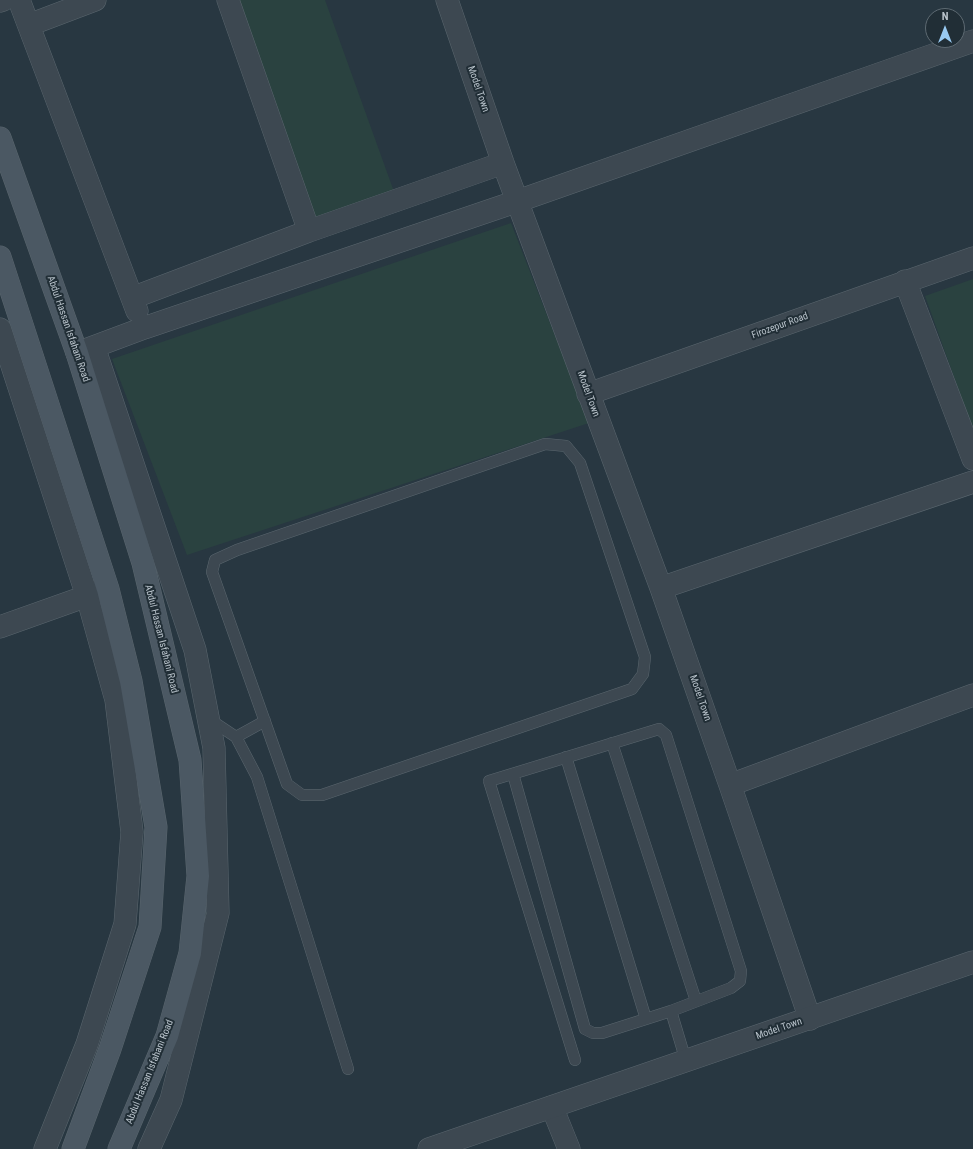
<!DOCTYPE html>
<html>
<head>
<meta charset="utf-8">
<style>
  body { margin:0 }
  #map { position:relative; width:973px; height:1149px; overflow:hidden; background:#283741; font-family:"Roboto Condensed",sans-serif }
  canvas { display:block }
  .north { position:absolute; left:925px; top:8px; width:40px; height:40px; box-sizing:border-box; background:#212e36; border:1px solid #5e6a72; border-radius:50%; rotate:0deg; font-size:11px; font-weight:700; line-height:16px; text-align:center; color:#b9c3cb }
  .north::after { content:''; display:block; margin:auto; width:14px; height:18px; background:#98caf2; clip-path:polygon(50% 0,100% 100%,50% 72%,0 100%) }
</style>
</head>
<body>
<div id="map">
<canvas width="973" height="1149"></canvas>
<div class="north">N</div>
</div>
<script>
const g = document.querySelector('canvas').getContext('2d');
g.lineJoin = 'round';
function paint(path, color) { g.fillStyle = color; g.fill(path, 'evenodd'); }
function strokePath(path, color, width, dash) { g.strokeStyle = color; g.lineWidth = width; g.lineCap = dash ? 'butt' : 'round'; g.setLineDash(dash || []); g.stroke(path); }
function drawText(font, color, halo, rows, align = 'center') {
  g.font = font + ' "Roboto Condensed",sans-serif'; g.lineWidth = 4; g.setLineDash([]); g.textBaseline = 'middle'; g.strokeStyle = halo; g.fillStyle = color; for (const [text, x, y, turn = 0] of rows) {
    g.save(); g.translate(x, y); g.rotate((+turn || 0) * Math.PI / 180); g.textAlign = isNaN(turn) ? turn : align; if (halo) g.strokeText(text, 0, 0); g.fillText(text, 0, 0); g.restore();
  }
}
const green = new Path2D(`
  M228,0H325L397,200L309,231Z
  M511,223L589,423L187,555L112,359Z
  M973,279V430L925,296Z`);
const service = new Path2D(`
  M545,444L566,446L580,463L645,657L643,674L632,689L322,795H302L287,784L212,572L215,560L237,550Z
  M209,719L236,737L257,777L348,1069
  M236,737L265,721
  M612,743L696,1001
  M566,757L646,1019
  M513,774L585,1029L593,1033H602L671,1011L731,988L740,981L741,971L666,735L659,729L489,781L575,1060
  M671,1011L686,1061`);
const minor = new Path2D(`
  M19,0L137,311
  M228,0L309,231
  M447,0L503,163L661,588L730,785L810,1019
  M0,1L3,0
  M29,25L95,0
  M905,281L973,459
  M132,298L309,231L503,163
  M0,329L87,596L116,700L132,832L125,924L87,1044L45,1149
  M94,347L195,650L214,748L218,913L171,1100L149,1149
  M77,353L144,328L518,201L973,41
  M588,394L973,258
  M661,588L973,482
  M0,627L101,591
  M730,785L973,695
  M552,1107L569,1149`);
const tertiary = new Path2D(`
  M429,1149L973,962`);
const secondary = new Path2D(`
  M0,138L77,353L143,563L190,760L198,876L190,953L167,1036L119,1149
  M0,257L108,589L131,681L156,827L150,927L110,1049L73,1149`);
const streetNames = [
  ["Model Town",478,89,71],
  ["Firozepur Road",780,326,-20],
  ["Abdul Hassan Isfahani Road",68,329,71],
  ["Model Town",588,394,70],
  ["Abdul Hassan Isfahani Road",161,639,76],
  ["Model Town",700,698,71],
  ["Model Town",779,1029,-19],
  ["Abdul Hassan Isfahani Road",150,1072,-68]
];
paint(green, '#2a4240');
strokePath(service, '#5a666e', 12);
strokePath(minor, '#5a666e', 23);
strokePath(tertiary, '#5a666e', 23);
strokePath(secondary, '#5a666e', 23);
strokePath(service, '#3d4851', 11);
strokePath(minor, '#3d4851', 22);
strokePath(tertiary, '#3d4851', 22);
strokePath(secondary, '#4b5863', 22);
drawText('10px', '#b9c3cb', '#212e36', streetNames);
</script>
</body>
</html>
